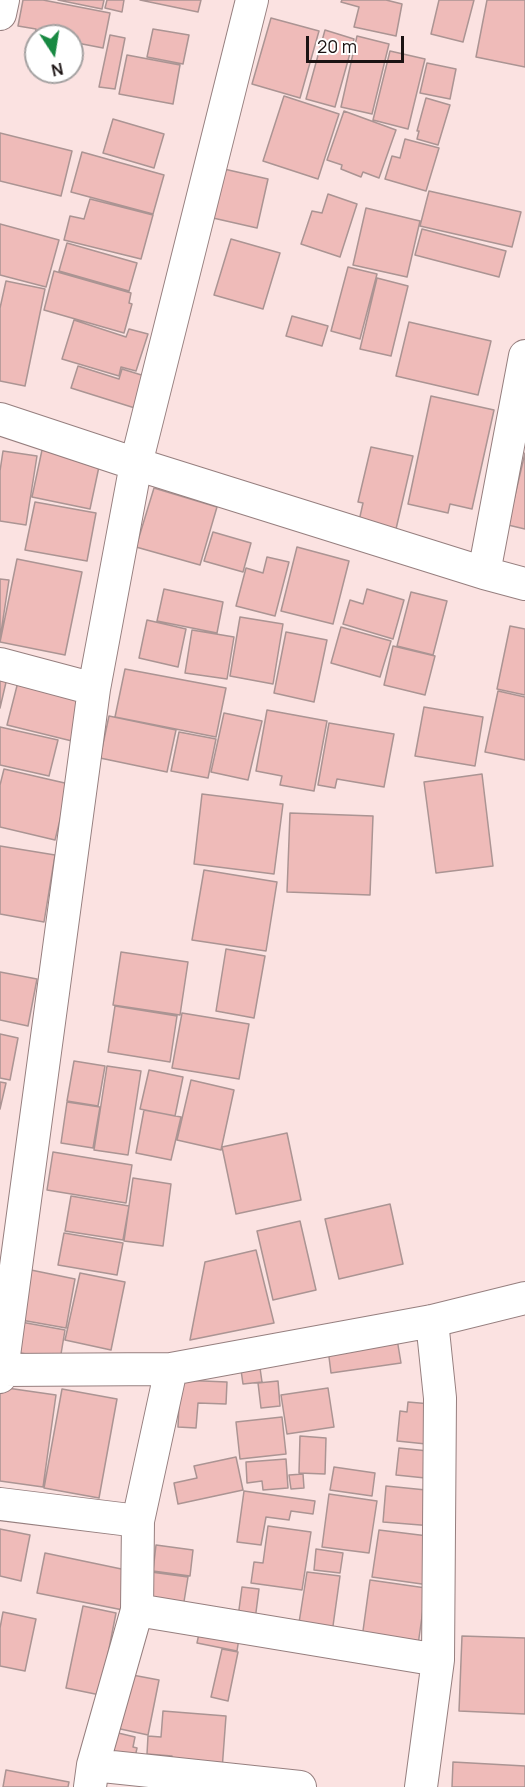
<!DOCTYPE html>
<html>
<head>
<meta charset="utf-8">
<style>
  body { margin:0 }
  #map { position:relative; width:525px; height:1787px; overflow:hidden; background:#fbe2e1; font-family:Manrope,sans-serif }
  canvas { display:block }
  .north { position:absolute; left:24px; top:24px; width:60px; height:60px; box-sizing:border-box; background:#fff; border:2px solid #a4a1a1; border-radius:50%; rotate:168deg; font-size:16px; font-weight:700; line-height:24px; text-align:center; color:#1b1313 }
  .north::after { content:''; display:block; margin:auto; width:21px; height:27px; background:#188942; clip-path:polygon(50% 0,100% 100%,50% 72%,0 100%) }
  .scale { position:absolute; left:306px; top:36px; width:98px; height:27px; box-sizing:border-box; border:3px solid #1b1313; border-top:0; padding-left:8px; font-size:18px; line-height:21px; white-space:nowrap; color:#1b1313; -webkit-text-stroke:4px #fff; paint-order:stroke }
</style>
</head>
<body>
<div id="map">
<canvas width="525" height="1787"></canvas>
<div class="north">N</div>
<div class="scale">20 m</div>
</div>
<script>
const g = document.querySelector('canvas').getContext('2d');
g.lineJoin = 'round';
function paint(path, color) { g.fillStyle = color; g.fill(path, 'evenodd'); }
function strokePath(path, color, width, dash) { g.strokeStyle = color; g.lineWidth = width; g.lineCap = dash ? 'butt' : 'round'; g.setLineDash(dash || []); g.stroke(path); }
const building = new Path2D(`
  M23,0H43L110,13L103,48L72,42V36L35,35L36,29L18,26Z
  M58,0H104L102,9Z
  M107,0H124L122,12L105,8Z
  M140,0H201L198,12Z
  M342,0H386L402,4L396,36L354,27L359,7L341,2Z
  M439,0H474L463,42L431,34Z
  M487,0H525V67L476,57Z
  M271,18L319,31L300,98L252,84Z
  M153,29L189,35L183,64L147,57Z
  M325,30L354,39L335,107L306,99Z
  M110,35L125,38L115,89L99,87Z
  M357,36L389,44L372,114L341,107Z
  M390,51L425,59L408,129L373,120Z
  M127,55L180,65L173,104L119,94Z
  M427,63L456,69L450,99L420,93Z
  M284,96L339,114L318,179L263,161Z
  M426,98L450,105L438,145L417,139L419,131H417Z
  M344,111L396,130L379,178L363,172L361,177L341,169L342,165L327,160Z
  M113,119L164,134L154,168L103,153Z
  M0,133L72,151L61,196L0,181Z
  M405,139L439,148L426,191L385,179L392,156L400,158Z
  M82,152L164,175L153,214L71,192Z
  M224,169L268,179L257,228L213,218Z
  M429,191L521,212L512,247L420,226Z
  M328,194L357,204L340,257L301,244L312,211L322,213Z
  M90,199L153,215L141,259L64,240L70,216L84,219Z
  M366,208L420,221L407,277L353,265Z
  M0,224L59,240L46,287L0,275Z
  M422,229L506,251L499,277L415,255Z
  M231,239L280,253L263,309L214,295Z
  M67,243L137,263L129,291L59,271Z
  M348,267L377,274L360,339L331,331Z
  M54,271L131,293L129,303L132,304L124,333L44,310Z
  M377,278L408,286L391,356L360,349Z
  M6,281L45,289L25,386L0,381V308Z
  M292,316L328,326L322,346L286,336Z
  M74,320L126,337L129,329L148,334L136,371L121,367L119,376L62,359Z
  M409,322L491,341L478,395L396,376Z
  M78,366L119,379L122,369L148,377L138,409L71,388Z
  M431,396L494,410L472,509L450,504L448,513L408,504Z
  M371,447L413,456L396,529L359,521L363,503L358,502Z
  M42,450L100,462L90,509L32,497Z
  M3,451L37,456L26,525L0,521V471Z
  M525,453V529L508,525Z
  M154,488L217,507L200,565L136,547Z
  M35,502L96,513L87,561L25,550Z
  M213,532L251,543L243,572L204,561Z
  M297,547L349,561L333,624L281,611Z
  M267,557L289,562L275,616L236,606L246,568L263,573Z
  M17,559L82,572L65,655L0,642Z
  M0,579L9,580L0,639Z
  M164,589L223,602L217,633L157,621Z
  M367,589L404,600L393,639L343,624L350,600L363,604Z
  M411,592L447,601L433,655L397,646Z
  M240,617L283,624L273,684L230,676Z
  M147,620L186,629L178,667L139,658Z
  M510,626L525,629V695L497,689Z
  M341,627L391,641L380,677L331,663Z
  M192,630L234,637L227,679L185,673Z
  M286,632L327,640L314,702L274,693Z
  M393,646L435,656L425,695L384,685Z
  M125,669L226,688L216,737L115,717Z
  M20,674L84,689L80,743L7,725Z
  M0,676L7,678L0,708Z
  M498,691L525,697V760L485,752Z
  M424,707L483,717L475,766L415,756Z
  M267,710L327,721L314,791L280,785L282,776L256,771Z
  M224,713L262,721L248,780L211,772Z
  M109,716L176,730L167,772L100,758Z
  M329,723L394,734L384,787L337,779L335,788L318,785Z
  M0,727L58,740L49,776L0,765Z
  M179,732L216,739L208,778L171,771Z
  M4,769L69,784L55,840L0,827V785Z
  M482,774L493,866L436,873L424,782Z
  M202,794L283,804L274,874L194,864Z
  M290,813L373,816L370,895L287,892Z
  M0,846L55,855L44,922L0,914Z
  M204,870L277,882L266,951L192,940Z
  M226,949L265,956L254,1018L216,1011Z
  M121,952L188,962L180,1015L113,1005Z
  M0,972L37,979L28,1026L0,1020Z
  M115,1006L177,1016L170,1062L108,1052Z
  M182,1013L249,1024L239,1079L172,1068Z
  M0,1034L18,1038L10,1080L0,1078Z
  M74,1061L105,1066L98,1106L67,1101Z
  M107,1066L141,1071L128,1155L94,1150Z
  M149,1070L183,1077L175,1116L140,1109Z
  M191,1080L234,1090L221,1150L177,1140Z
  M0,1082L6,1083L0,1109Z
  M67,1102L100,1107L93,1148L61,1143Z
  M144,1110L181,1117L171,1160L136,1153Z
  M287,1133L301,1200L236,1214L222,1147Z
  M53,1152L132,1165L126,1203L47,1190Z
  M133,1178L171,1184L163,1246L124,1241Z
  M71,1196L129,1206L123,1240L65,1231Z
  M390,1204L403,1264L339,1279L325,1219Z
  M300,1221L316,1290L273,1300L257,1231Z
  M64,1233L123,1243L117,1275L58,1265Z
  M256,1250L274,1323L190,1340L205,1262Z
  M31,1270L75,1279L66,1328L21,1320Z
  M80,1273L125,1282L111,1350L65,1340Z
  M21,1322L65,1330L60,1360L15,1352Z
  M397,1339L401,1363L331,1373L328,1349Z
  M260,1368L262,1382L243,1384L241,1370Z
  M180,1380L227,1382L226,1404L198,1403L196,1428L178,1427Z
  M278,1381L280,1406L261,1408L258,1383Z
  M0,1387L56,1395L43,1487L0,1481Z
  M328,1388L334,1427L287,1434L281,1395Z
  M62,1389L117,1399L99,1498L44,1488Z
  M408,1402L431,1404L436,1445L397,1441L400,1411L407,1412Z
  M282,1417L286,1454L240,1459L236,1422Z
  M300,1436L326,1438L325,1474L299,1473Z
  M399,1448L438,1452L435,1479L396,1475Z
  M236,1457L243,1490L178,1504L174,1483L197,1478L194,1466Z
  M286,1459L288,1488L263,1490L262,1481L247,1483L246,1462Z
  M334,1467L375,1473L372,1496L330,1490Z
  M303,1474L304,1488L291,1489L289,1475Z
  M386,1486L436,1491L433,1526L383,1522Z
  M244,1491L315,1501L313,1514L291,1511L289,1520L266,1517L261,1545L237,1542Z
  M329,1494L377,1501L369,1553L322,1547Z
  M268,1526L311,1532L302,1590L251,1583L254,1562L263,1563Z
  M0,1529L30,1535L21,1581L0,1576Z
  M379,1530L436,1537L429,1585L372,1577Z
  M156,1545L193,1550L190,1576L153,1571Z
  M316,1549L343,1553L340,1573L314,1570Z
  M45,1553L131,1571L123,1610L37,1593Z
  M151,1572L188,1577L182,1614L146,1609Z
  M307,1572L340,1576L332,1633L298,1629Z
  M370,1580L426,1588L418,1645L362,1638Z
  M242,1587L259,1589L255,1620L238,1617Z
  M83,1606L116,1613L100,1695L66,1688Z
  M3,1612L36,1619L25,1671L0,1666V1628Z
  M201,1624L240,1632L237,1651L197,1643Z
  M462,1636L525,1638V1714L459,1711Z
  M222,1649L238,1652L228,1701L211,1697Z
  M127,1674L159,1680L148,1735L116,1728Z
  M163,1711L226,1716L222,1770L171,1766L172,1756L147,1754L148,1736L161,1737Z
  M114,1732L135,1737L133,1747L137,1748L133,1767L108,1763Z
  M453,1762L525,1766V1787H452Z
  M6,1770L69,1782L68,1787H3Z`);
const street = new Path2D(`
  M0,14L3,0
  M0,419L136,464L484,573L525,584
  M484,573L525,356
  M0,664L94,689
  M2,1370L171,1369L432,1321L525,1298
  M0,1377L2,1370L94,689L136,464L252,0
  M0,1504L138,1521
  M137,1610L438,1660
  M93,1765L300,1787
  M90,1787L93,1765L137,1610L138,1521L171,1369
  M421,1787L438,1660L440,1398L432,1321`);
paint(building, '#efbbb9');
strokePath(building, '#ab9493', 1.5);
strokePath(street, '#967f7f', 34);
strokePath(street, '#fff', 32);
</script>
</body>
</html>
